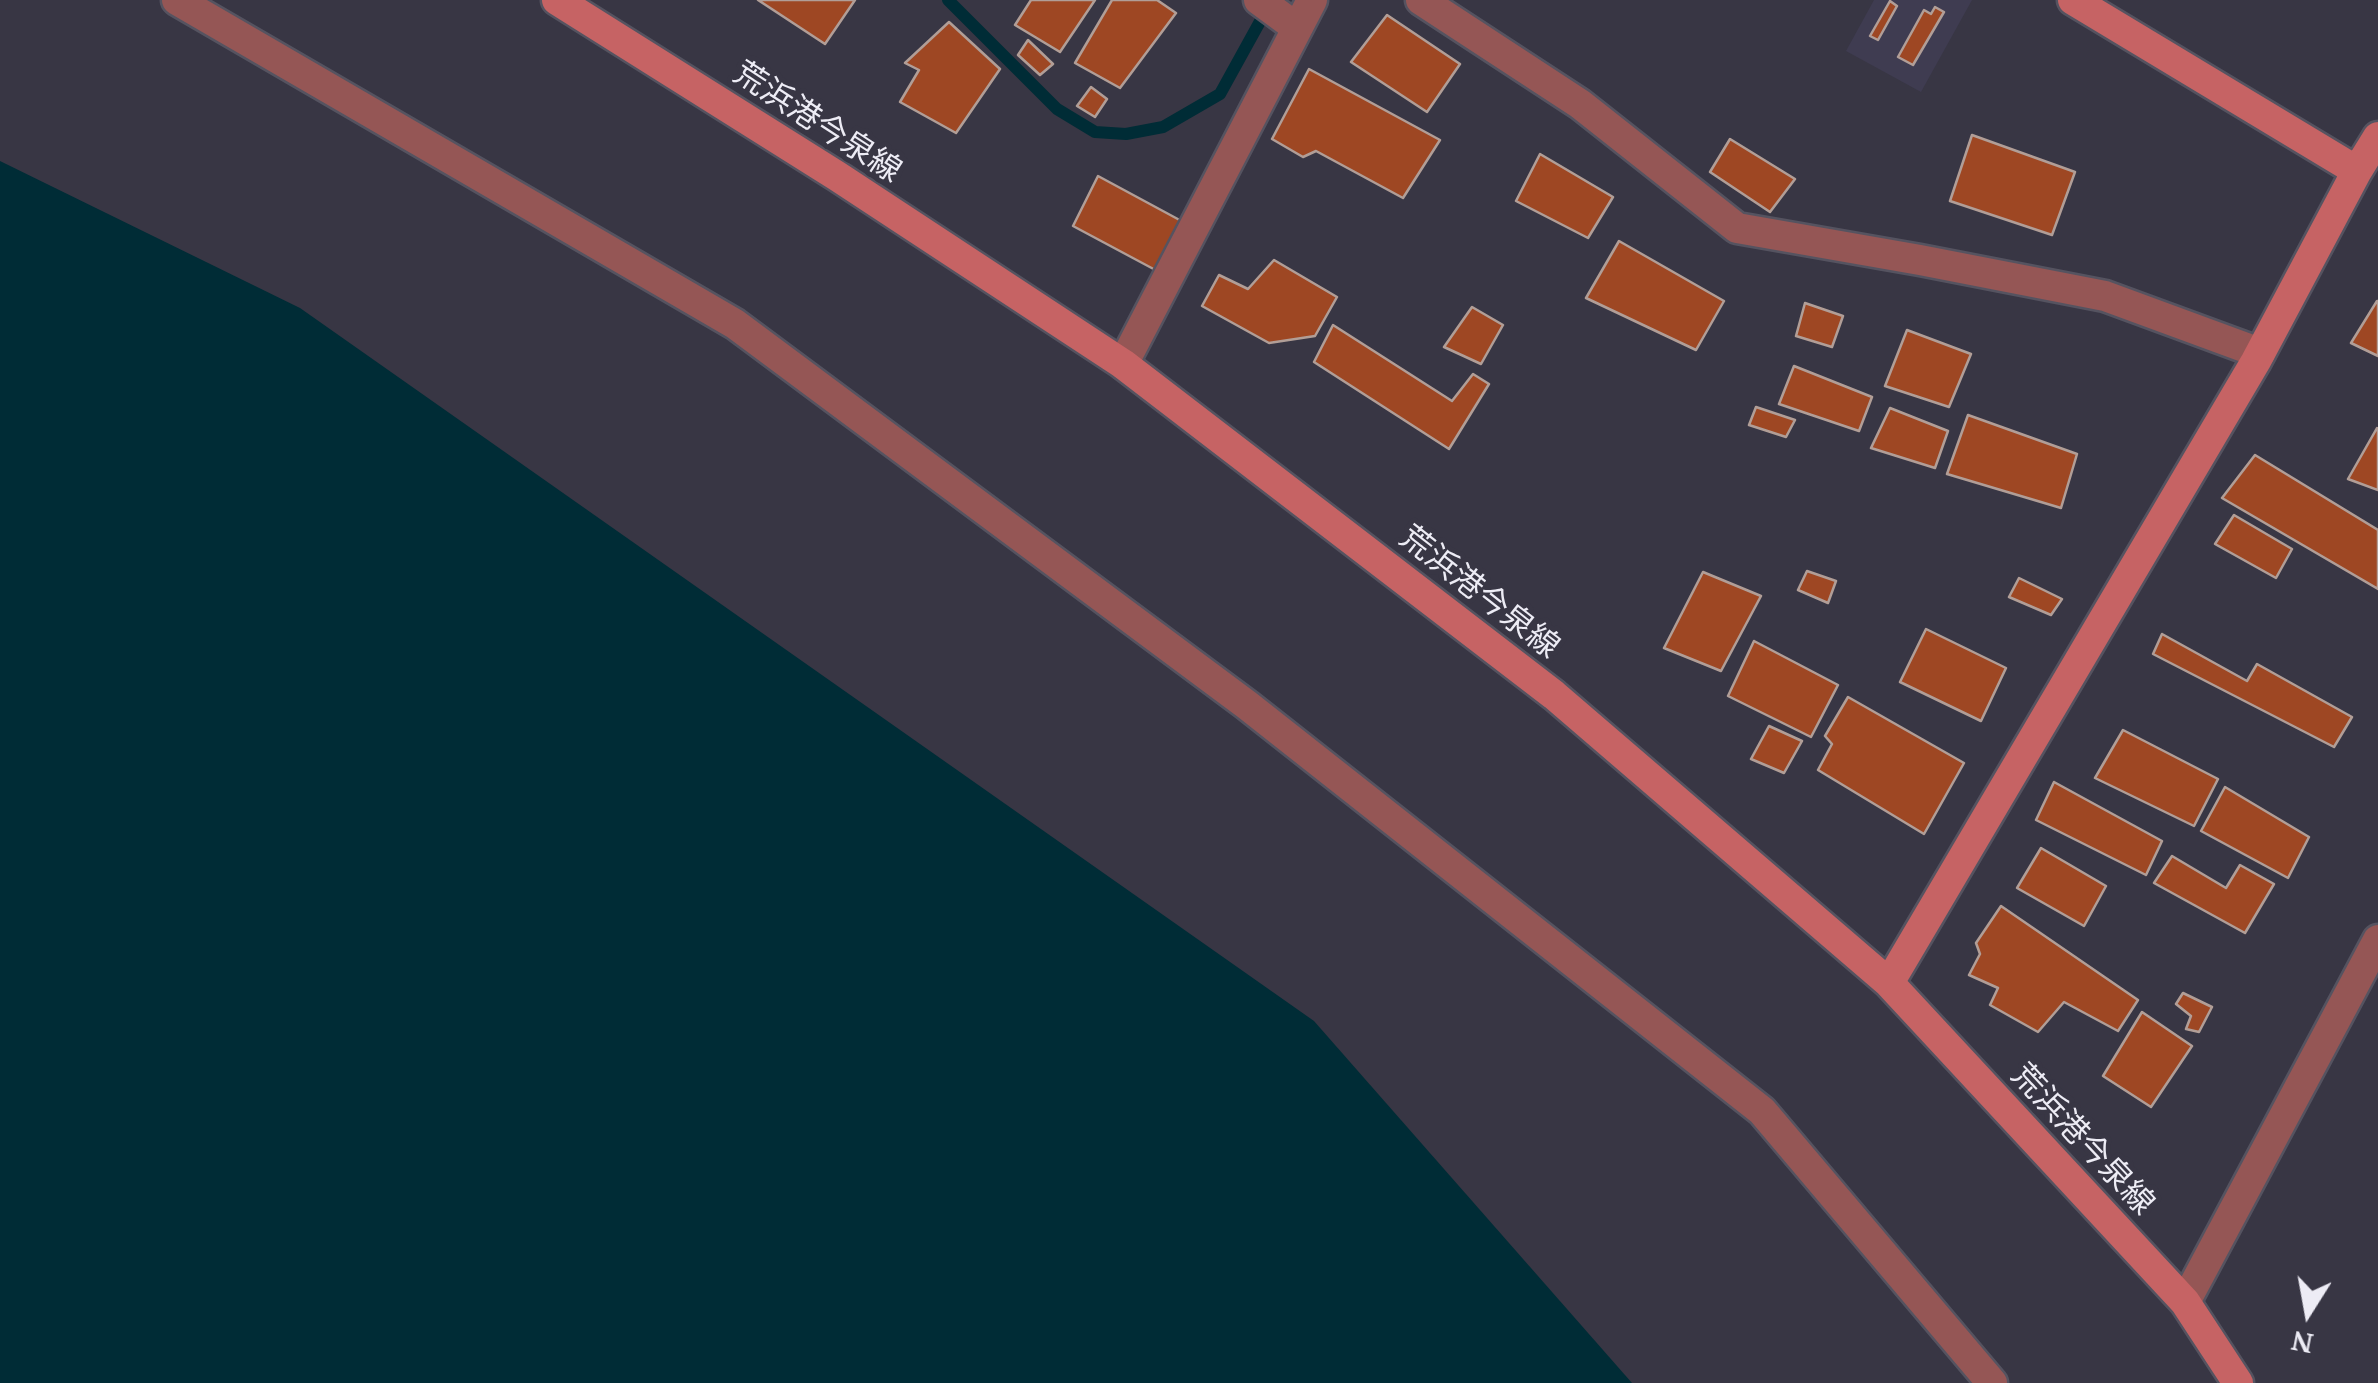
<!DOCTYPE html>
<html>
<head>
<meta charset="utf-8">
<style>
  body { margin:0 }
  #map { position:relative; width:2378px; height:1383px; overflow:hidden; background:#383644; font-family:"PT Serif",serif }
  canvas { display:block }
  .north { position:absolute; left:2258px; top:1263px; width:100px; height:100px; -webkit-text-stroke:8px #383644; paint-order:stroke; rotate:191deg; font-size:28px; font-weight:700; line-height:40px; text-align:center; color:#edecf5 }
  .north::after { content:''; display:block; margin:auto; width:35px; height:45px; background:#edecf5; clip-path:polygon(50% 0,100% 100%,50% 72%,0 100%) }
</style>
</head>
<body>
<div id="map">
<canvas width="2378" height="1383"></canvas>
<div class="north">N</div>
</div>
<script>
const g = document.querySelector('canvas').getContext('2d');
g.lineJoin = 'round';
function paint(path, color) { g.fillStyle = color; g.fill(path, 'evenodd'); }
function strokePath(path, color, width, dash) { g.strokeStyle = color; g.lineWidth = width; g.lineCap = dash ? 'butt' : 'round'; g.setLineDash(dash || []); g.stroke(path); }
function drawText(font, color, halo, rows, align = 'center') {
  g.font = font + ' "PT Serif","Noto Sans JP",serif'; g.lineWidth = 10; g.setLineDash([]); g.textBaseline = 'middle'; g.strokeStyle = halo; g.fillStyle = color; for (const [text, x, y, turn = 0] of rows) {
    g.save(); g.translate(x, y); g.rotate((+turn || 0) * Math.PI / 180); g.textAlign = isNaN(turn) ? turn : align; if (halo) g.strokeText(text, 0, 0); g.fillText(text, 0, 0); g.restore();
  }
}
const built = new Path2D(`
  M1874,0H1972L1921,92L1846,51Z`);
const water = new Path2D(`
  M0,161L300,308L1314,1021L1632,1383H0Z`);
const stream = new Path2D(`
  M948,0L1057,109L1095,132L1126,134L1163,127L1220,94L1268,7`);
const building = new Path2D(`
  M758,0H855L825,44Z
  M1031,0H1095L1060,52L1015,25Z
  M1112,0H1157L1176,13L1120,88L1075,63Z
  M1890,1L1897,6L1878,40L1870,36Z
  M1935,7L1944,12L1913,65L1898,57L1924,10L1931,14Z
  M1387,15L1460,64L1427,112L1351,62Z
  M949,22L1000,69L956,133L900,102L919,70L905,63Z
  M1028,40L1053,64L1040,75L1018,55Z
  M1309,69L1440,140L1403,198L1316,151L1303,157L1272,139Z
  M1091,87L1107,99L1095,117L1077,106Z
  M1972,135L2075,172L2052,235L1950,201Z
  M1730,139L1795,179L1770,212L1710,172Z
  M1540,154L1613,197L1588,238L1516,201Z
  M1098,176L1187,224L1161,273L1073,226Z
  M1619,241L1724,301L1696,350L1586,298Z
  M1274,260L1337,297L1315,336L1269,343L1202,306L1219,275L1248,289Z
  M2377,301H2378V356L2351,343Z
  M1805,303L1843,316L1832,347L1796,336Z
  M1472,307L1503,325L1481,364L1444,347Z
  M1333,325L1452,401L1473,374L1489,384L1449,449L1314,362Z
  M1907,330L1971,354L1949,407L1885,386Z
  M1794,366L1872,397L1859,431L1779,404Z
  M1756,407L1795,420L1786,437L1749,425Z
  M1890,408L1948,431L1935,468L1871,448Z
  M1968,415L2077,454L2061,508L1947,474Z
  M2377,428L2378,429V490L2348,479Z
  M2255,455L2378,530V589L2222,498Z
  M2234,515L2292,549L2276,578L2215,544Z
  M1807,571L1836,581L1828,603L1798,590Z
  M1703,572L1761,596L1721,671L1664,648Z
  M2019,578L2062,599L2051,615L2009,597Z
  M1926,629L2006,668L1981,721L1900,682Z
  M2162,634L2247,681L2257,664L2352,717L2334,747L2153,654Z
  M1754,641L1838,685L1811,737L1728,696Z
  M1848,697L1964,763L1924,834L1818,770L1832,744L1825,736Z
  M1769,726L1802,741L1784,773L1751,759Z
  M2123,730L2218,779L2194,826L2095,778Z
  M2054,782L2162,841L2146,875L2036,820Z
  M2225,787L2309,837L2288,878L2201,831Z
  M2041,848L2106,886L2084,926L2017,888Z
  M2172,856L2226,888L2240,865L2274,884L2245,933L2154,883Z
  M2001,906L2138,1000L2118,1031L2064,1002L2038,1032L1990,1005L1998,988L1969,975L1980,954L1976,943Z
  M2183,993L2212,1007L2199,1032L2186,1029L2191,1016L2176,1004Z
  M2142,1012L2192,1046L2151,1107L2103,1076Z`);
const street = new Path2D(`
  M177,0L735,324L1247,705L1762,1111L1992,1383
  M1259,0L1297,28
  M1421,0L1580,104L1737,228L1920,260L2105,296L2260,353
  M1123,364L1312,0
  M2185,1302L2378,940`);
const secondary = new Path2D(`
  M557,0L837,176L1123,364L1554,695L1889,983L2185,1302L2238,1383
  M2073,0L2357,171
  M1889,983L2256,361L2357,171L2378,137`);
const streetNames = [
  ["荒浜港今泉線",817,123,33],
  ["荒浜港今泉線",1479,593,38],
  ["荒浜港今泉線",2082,1140,47]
];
paint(built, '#3f3c51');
paint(water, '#002c36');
strokePath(stream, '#002c36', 12);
paint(building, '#9e4723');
strokePath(building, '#b19e97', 2.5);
strokePath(street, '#555360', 35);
strokePath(secondary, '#555360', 35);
strokePath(street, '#955655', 30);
strokePath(secondary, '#c66364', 30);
drawText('32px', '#edecf5', '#383644', streetNames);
</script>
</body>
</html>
